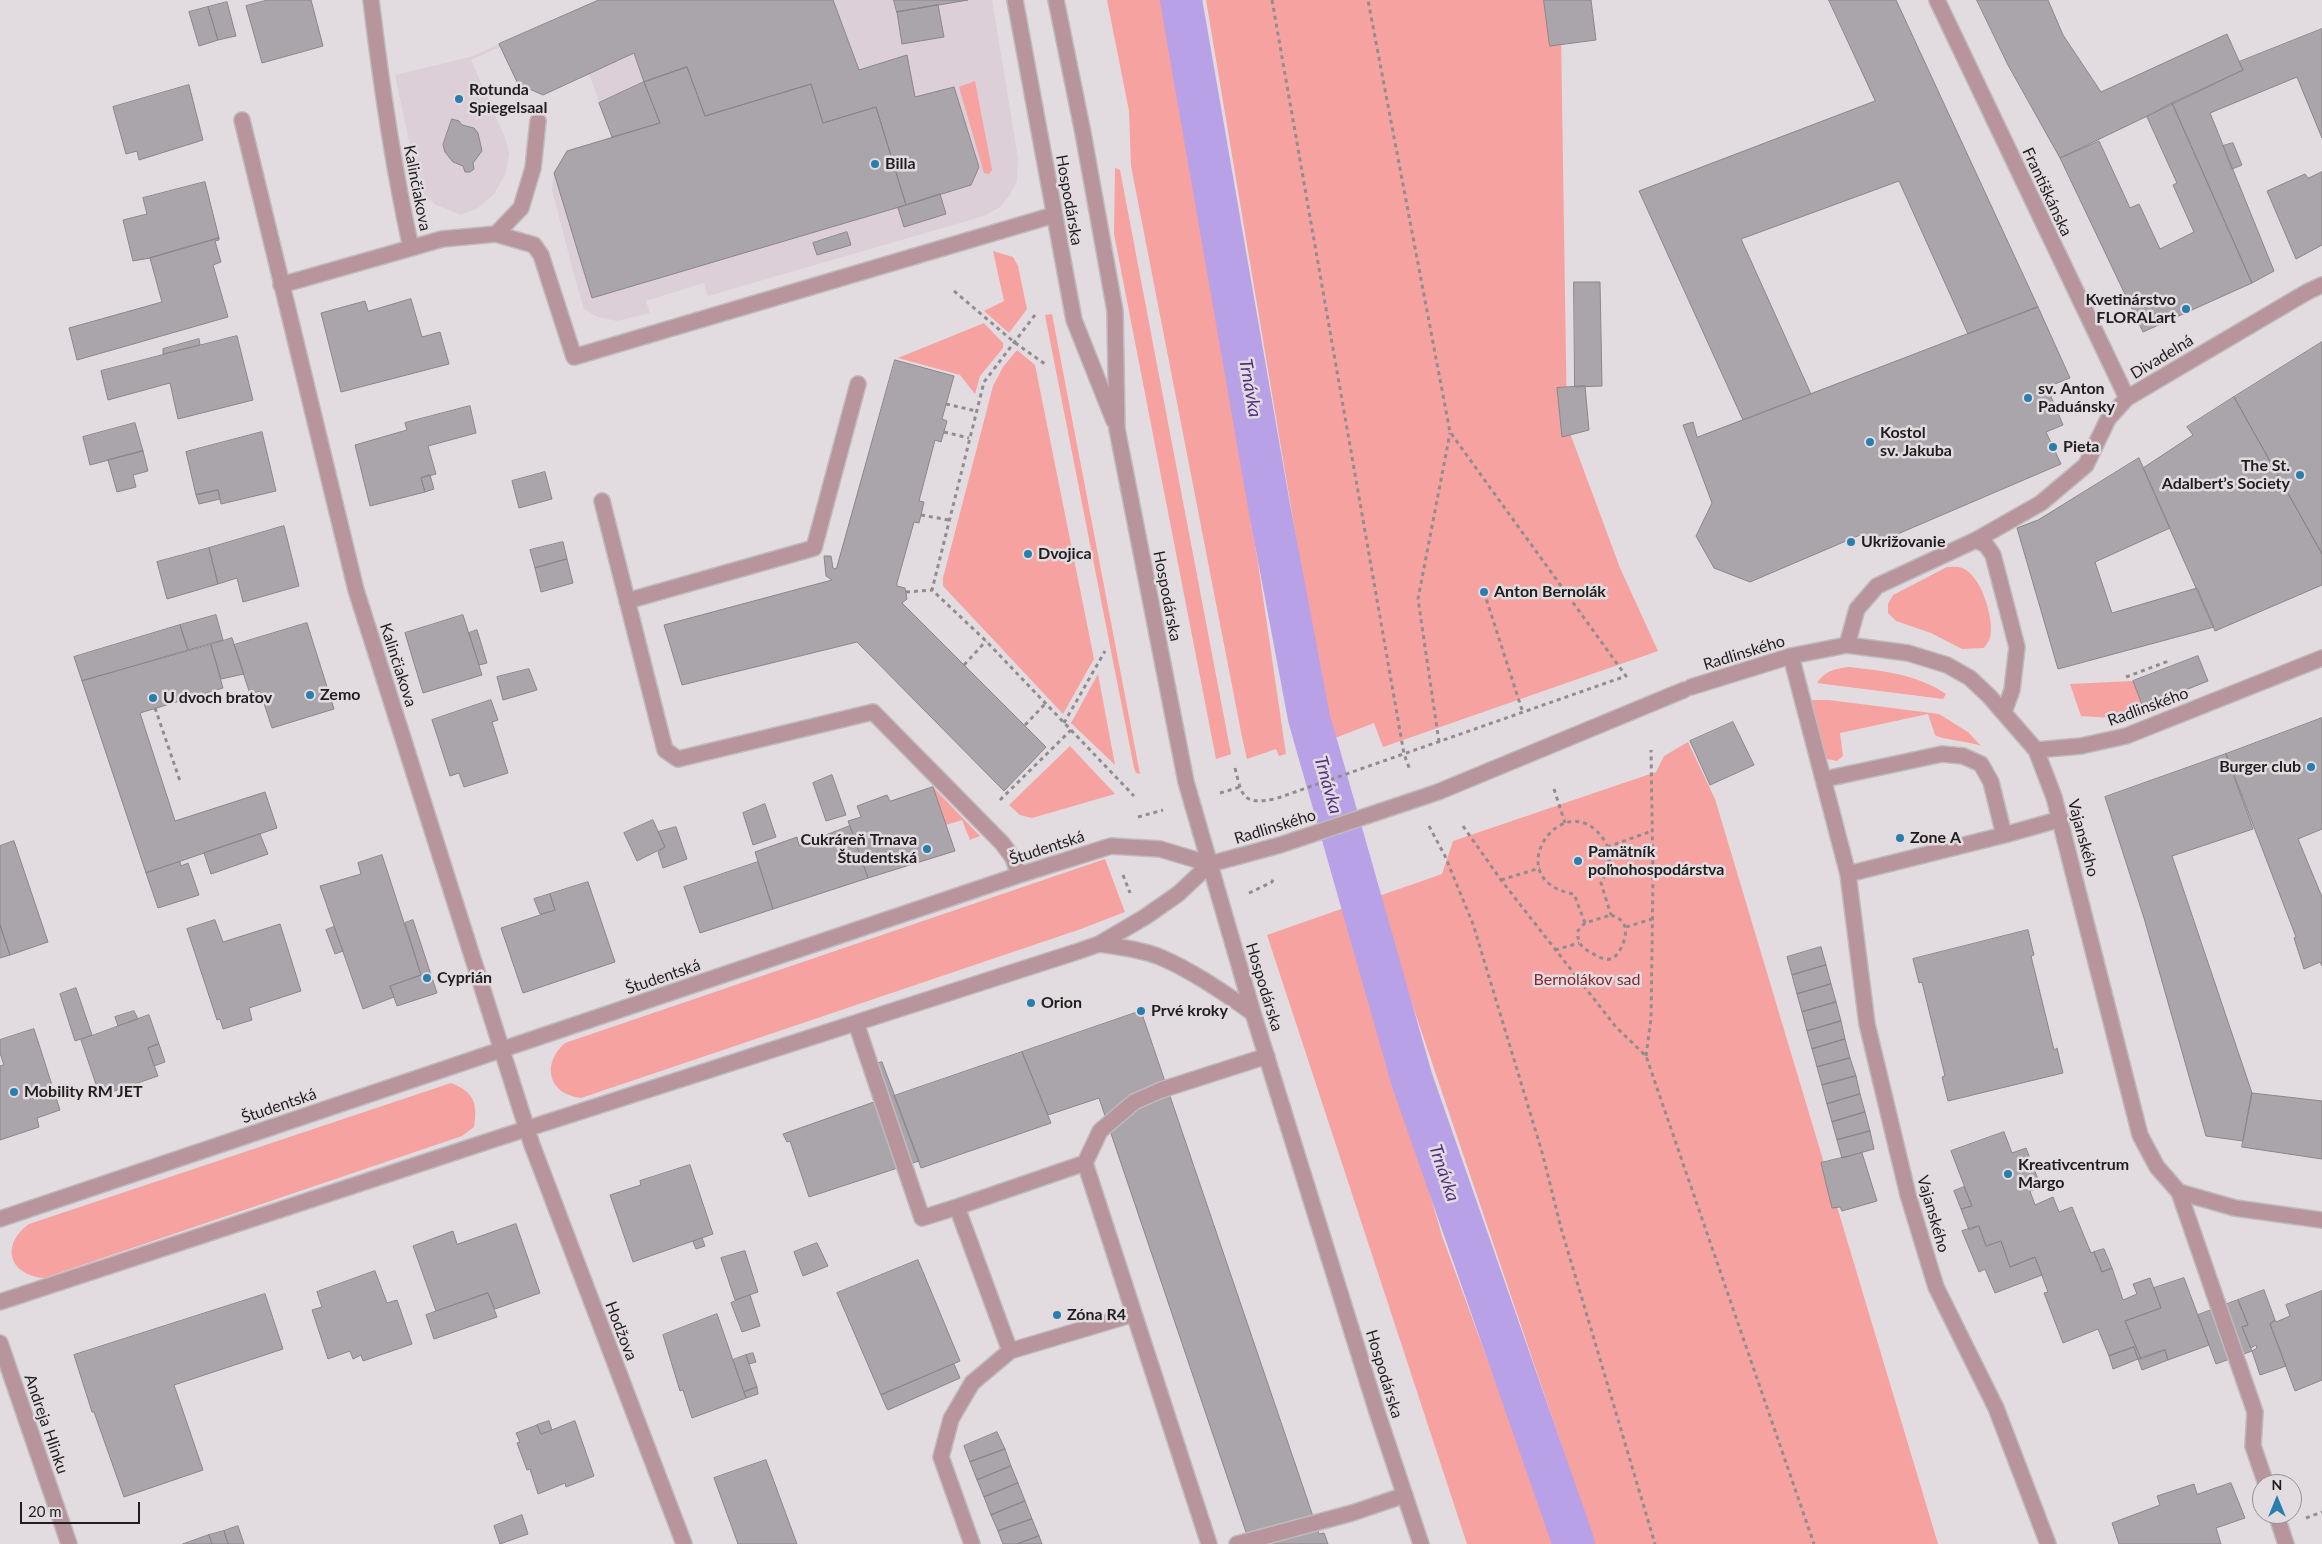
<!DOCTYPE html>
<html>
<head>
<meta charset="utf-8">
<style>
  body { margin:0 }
  #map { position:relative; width:2322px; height:1544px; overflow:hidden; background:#e2dce0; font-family:Lato,sans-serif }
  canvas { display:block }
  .north { position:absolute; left:2252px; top:1474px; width:50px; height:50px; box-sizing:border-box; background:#e2dce0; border:1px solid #949093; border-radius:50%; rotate:0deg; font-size:14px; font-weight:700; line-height:20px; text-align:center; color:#201e1f }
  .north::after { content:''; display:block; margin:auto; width:18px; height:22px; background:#297eae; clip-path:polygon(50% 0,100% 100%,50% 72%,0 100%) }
  .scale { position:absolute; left:20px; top:1502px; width:120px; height:22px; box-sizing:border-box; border:2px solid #201e1f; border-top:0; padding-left:6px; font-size:15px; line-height:18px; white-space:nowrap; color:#201e1f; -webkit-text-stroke:4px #e2dce0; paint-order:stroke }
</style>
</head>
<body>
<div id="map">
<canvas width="2322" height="1544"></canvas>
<div class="north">N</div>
<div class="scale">20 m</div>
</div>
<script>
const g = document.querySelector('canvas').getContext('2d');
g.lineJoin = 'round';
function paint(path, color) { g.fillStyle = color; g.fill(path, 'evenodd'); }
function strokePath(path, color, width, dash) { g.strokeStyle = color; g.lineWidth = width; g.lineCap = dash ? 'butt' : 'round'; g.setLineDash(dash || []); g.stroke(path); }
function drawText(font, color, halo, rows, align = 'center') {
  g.font = font + ' Lato,sans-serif'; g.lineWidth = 5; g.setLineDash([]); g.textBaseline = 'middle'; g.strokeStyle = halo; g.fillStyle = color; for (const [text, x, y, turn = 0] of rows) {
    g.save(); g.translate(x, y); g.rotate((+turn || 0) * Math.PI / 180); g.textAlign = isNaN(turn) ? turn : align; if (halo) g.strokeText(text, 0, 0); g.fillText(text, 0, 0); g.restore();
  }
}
const built = new Path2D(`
  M599,0H992L1018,158L1017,181L1010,195L1000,207L984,216L708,296L704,283L646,301L650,313L617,321L598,317L584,309L580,297L552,190L554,173L567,151L612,137L589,74L500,47L471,60L506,140L509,154L506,173L494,194L478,208L461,215L436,205L419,190L395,75L470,57Z`);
const green = new Path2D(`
  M1107,0H1164L1258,563L1286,754L1279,756L1276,749L1247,759L1242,737L1131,166L1129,111Z
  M1206,0H1553L1561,33L1567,425L1620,568L1658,651L1383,747L1374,723L1330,740Z
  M975,81L992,170L989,174L984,173L959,87Z
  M1115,168L1120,170L1231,754L1216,759L1114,234Z
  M993,251L1013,257L1018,266L1027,309L1009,333L984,311L1004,301Z
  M1052,314L1140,774L1136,773L1134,768L1045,315Z
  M984,323L1003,343V348L980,376L975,394L960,375L898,358Z
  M1017,350L1035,365L1094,659L1063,714L943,586V578L993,386L1003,367Z
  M1947,567C1951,567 1958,566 1962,568C1981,574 1995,620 1990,638C1989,641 1986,645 1984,648L1962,649L1931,633L1896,621L1888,613V604L1893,595Z
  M1849,667C1883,671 1917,674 1946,694L1943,699L1817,683C1826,670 1835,669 1849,667Z
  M1098,674L1115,765L1071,723Z
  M2133,681L2143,707L2111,718L2081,716L2070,684Z
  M1811,700H1829L1939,714L1968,732L1981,746C1968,741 1943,740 1935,735L1928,714L1840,733L1843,756L1837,761L1827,759L1824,754Z
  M1688,742L1715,799L1938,1544H1595L1376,897L1442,874L1453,841L1656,772L1664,756Z
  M1070,746L1115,794L1032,818L1020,815L1009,805Z
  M933,787L980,836L970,840L962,820L946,825Z
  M1105,859L1125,912L1078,930L581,1098C548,1094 541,1064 565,1043Z
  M1347,907L1442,1236L1555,1544H1467L1267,935Z
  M451,1083C474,1092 478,1103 474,1127L462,1136L44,1278C9,1275 0,1245 29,1224Z`);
const canal = new Path2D(`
  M1181,0L1269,506L1309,718L1412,1080L1574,1544`);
const building = new Path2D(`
  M268,0H311L323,46L262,63L246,6Z
  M599,0H833L859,70L907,55L915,97L954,87L979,167L971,185L906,205L876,107L823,123L811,84L705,116L687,67L644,82L634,53L543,95L518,84L499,44Z
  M894,0H968L897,12Z
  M1544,0H1591L1596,40L1550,46Z
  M1829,0H1896L2038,307L1968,334L1899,181L1741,239L1811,394L1743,420L1639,191L1875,101Z
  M1977,0H2048L2063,35L2101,92L2227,34L2243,70L2060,158L2008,65Z
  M227,2L236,36L218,40L208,7Z
  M938,5L944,37L902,44L897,12Z
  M208,7L218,40L199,46L189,12Z
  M2322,29V138L2297,77L2210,113L2274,271L2252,283L2172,103L2243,70L2239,62Z
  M687,67L705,116L811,84L823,123L876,107L906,205L592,298L554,173L567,151L660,123L644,82Z
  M644,82L660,123L612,137L599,103Z
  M189,85L203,140L139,160L137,151L126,154L113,107Z
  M2172,103L2252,283L2143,332L2060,158L2099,141L2130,208L2139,204L2160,249L2194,232L2173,185L2177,183L2147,117Z
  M452,119L459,121L462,125L474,128L478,133L482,151L473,163L474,169L470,172H465L463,166L453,162L445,152L443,145Z
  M2233,143L2242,165L2232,169L2223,146Z
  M2322,172V245L2296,259L2267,191L2305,174L2308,178Z
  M205,182L219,238L150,258L133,261L123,220L147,214L143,198Z
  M940,194L946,214L904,227L898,208Z
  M847,232L851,245L817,255L813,243Z
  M219,238V240L215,241L221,262L213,265L228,317L77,360L69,328L162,302L150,258Z
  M1574,282H1600L1602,386L1575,387Z
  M411,299L422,337L440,332L449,364L341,392L321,313L365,301L368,311Z
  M2038,307L2070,378L2047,387L2063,425L2046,432L2061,464L1865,548L1860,535L1750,582L1714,568L1696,536L1712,503L1683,425L1693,422L1697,437Z
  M237,336L253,400L178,419L170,383L108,400L101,371Z
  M199,339L200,345L163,354V349Z
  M2322,342V554L2234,397Z
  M895,360L954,376L942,419L947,421L941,442L935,440L919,501L924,502L921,515L919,523L914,522L897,583V586L905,588L907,599L902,603L1046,747L1004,791L857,642L682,685L664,625L832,580L826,576L824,556H831L833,568L836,569Z
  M1585,386L1589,430L1562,437L1557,388Z
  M2234,397L2322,554V585L2215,631L2143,468L2193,435L2187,427Z
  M470,406L476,433L428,446L436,474L421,478L425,492L370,506L355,445L407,430L405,423Z
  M135,423L143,451L90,465L83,437Z
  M262,432L276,491L221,504L218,490L196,495L186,452Z
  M143,451L148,471L133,475L136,487L117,492L108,460Z
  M2139,458L2170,528L2095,562L2112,613L2197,588L2214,627L2058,669L2017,528L2038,520Z
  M545,472L552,499L519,508L512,481Z
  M430,475L434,489L425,492L421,478Z
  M218,490L220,499L199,504L196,495Z
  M284,526L299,586L243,602L237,578L218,584L209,548Z
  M563,542L567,559L535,568L530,550Z
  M209,548L218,584L167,599L157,562Z
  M567,559L573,583L541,592L535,568Z
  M216,615L223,640L188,650L180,625Z
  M463,615L482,675L423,693L405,633Z
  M307,623L334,709L272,728L260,691L250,694L234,645Z
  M180,625L188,650L82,681L74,657Z
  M477,630L487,663L479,665L469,633Z
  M232,638L244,674L221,679L211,645Z
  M211,645L223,688L140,713L175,821L265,792L277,828L146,873L82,681Z
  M2198,656L2208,681L2143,707L2133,681Z
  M529,669L537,690L503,700L497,677Z
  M491,700L498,720L492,722L508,773L464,787L459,773L450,776L432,720Z
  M2322,718V829L2298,839L2322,897V966L2320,962L2304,969L2294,938L2296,937L2226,754Z
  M1733,722L1754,765L1710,785L1690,741Z
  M2226,754L2253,829L2172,856L2252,1093L2243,1141L2206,1136L2144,918L2105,797Z
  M832,775L846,815L826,821L813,783Z
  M933,787L955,851L868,878L848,821L861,817L857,806L887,795L890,801Z
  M765,804L776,837L753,845L743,813Z
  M653,820L665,847L637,861L624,833Z
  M850,826L868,878L773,909L755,852L797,837L799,845Z
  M676,827L687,859L663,868L658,852L665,847L658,832Z
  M260,834L268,854L211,874L204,853Z
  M14,841L48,942L10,955L0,925V846Z
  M382,855L421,975L390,986L394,997L363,1009L320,886L361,874L358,863Z
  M180,862L181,866L188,863L199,895L158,908L146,873Z
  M758,862L773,909L700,933L684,887Z
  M588,882L615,962L523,993L501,928L555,910L550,894Z
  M550,894L555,910L540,914L534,899Z
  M215,920L223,942L280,924L301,991L249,1008L252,1020L223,1029L220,1019L217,1020L187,929Z
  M413,920L437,993L397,1006L390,986L421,975L405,923Z
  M0,925L10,955L0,958Z
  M334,927L343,951L335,954L326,930Z
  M2028,930L2034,955L2031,956L2054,1050L2057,1048L2063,1073L1948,1101L1942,1077L1945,1076L1922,982L1919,983L1913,959Z
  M1821,947L1826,965L1792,975L1787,957Z
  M1826,965L1831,984L1797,994L1792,975Z
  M1831,984L1836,1002L1802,1012L1797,994Z
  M76,988L92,1035L75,1041L60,994Z
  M1836,1002L1841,1021L1807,1031L1802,1012Z
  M134,1011L138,1019L118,1026L115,1017Z
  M1141,1011L1319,1534L1324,1533L1328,1544H1250L1099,1098L1048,1115L1022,1052Z
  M149,1015L159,1044L148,1048L158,1076L100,1096L81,1040Z
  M1841,1021L1845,1039L1812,1049L1807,1031Z
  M34,1029L60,1110L37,1118L39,1127L0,1140V1066L4,1065L0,1053V1040Z
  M1845,1039L1850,1058L1817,1067L1812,1049Z
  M159,1044L165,1062L154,1066L148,1048Z
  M1022,1052L1051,1123L921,1168L894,1096Z
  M1850,1058L1856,1076L1822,1085L1817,1067Z
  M882,1062L919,1161L809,1197L790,1141L787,1142L783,1134L874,1102L865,1068Z
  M1856,1076L1860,1094L1827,1104L1822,1085Z
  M2252,1093L2322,1101V1159L2242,1147Z
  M1860,1094L1865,1112L1832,1122L1827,1104Z
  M1865,1112L1870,1131L1837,1140L1832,1122Z
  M1870,1131L1874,1149L1842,1158L1837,1140Z
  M2004,1132L2012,1153L2026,1148L2041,1187L2030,1191L2035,1205L2053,1197L2059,1212L2072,1207L2091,1253L2094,1252L2102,1272L2112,1268L2123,1300L2137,1294L2133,1284L2150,1278L2161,1308L2125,1321L2141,1359H2138L2134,1347L2109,1356L2098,1329L2063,1343L2044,1293L2048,1292L2035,1257L2010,1267L2001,1241L1986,1246L1979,1226L1969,1230L1961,1209L1972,1206L1951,1151Z
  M1862,1153L1877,1201L1842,1211L1840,1207L1832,1208L1821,1163Z
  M690,1165L713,1234L633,1262L610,1195L641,1185L640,1181Z
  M1964,1187L1972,1206L1961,1209L1954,1191Z
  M516,1224L540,1293L495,1309L488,1293L436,1311L413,1246L453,1231L457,1244Z
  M1979,1226L1986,1246L2001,1241L2010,1267L2035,1257L2042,1275L1995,1293L1985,1269L1979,1272L1962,1231Z
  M702,1238L705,1246L696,1249L693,1242Z
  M817,1243L828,1266L803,1276L794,1252Z
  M2104,1249L2112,1268L2102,1272L2094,1252Z
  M745,1251L758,1292L735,1300L721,1258Z
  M918,1260L960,1361L881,1395L837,1293Z
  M375,1271L387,1303L397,1300L412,1344L363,1361L361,1355L353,1359L350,1351L328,1359L312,1310L322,1307L317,1292Z
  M2184,1278L2209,1345L2168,1360L2165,1350L2141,1359L2125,1321L2161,1308L2154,1288Z
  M2264,1290L2275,1320L2270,1324L2286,1366L2260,1375L2252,1351L2257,1348L2256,1345L2251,1348L2242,1327L2248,1325L2238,1300Z
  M2322,1291V1380L2295,1391L2270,1324L2275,1320L2276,1322L2290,1316L2286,1305Z
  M488,1293L497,1317L434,1339L426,1315Z
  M265,1294L283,1349L174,1385L203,1470L124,1497L94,1412H92L74,1355Z
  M750,1295L760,1326L742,1332L731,1303Z
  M2238,1300L2248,1325L2242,1327L2252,1351L2216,1364L2198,1315Z
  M717,1314L746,1398L692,1418L683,1390L680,1391L663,1335Z
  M2134,1347L2138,1359L2113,1369L2109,1356Z
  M2165,1350L2168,1360L2142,1370L2138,1359Z
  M753,1353L756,1362L749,1364L746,1355Z
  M746,1355L757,1387L744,1392L733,1360Z
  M954,1364L960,1378L888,1410L887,1409L881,1395Z
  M757,1387L758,1394L746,1398L744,1392Z
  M549,1421L552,1430L541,1434L537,1425Z
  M575,1421L594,1476L566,1487L565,1483L538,1494L530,1469L527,1470L517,1443L520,1442L516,1433L537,1425L541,1434Z
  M997,1432L1005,1449L970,1462L964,1446Z
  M1005,1449L1011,1466L977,1480L970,1462Z
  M766,1460L797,1544H738L714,1478Z
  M1011,1466L1018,1483L984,1497L977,1480Z
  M1018,1483L1025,1501L991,1515L984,1497Z
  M2231,1483L2245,1518L2216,1528L2221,1544H2119L2112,1523L2160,1505L2157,1496L2194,1484L2197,1494Z
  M1025,1501L1032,1519L998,1531L991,1515Z
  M522,1515L528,1534L500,1544L494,1526Z
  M1032,1519L1039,1536L1017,1544H1003L998,1531Z
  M238,1526L244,1544H228L224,1531Z
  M224,1531L228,1544H212L209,1535Z
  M209,1535L212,1544H183Z
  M1039,1536L1042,1544H1017Z`);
const path = new Path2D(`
  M1272,0L1404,754L1410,770
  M954,291L1014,342L1045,364
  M1035,315L984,382L932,590L986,641L1134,796
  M946,404L976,411
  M944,432L969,438
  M921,515L949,520
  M906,592L932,590
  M1484,592L1523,713
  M964,665L986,641
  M2126,677L2166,662L2168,667
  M155,708L180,781
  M1064,723L1105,651
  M1025,725L1046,703
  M1439,742L1418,599L1450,433
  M1235,768C1242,797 1243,805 1275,799L1626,676L1450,432L1368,0
  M1554,789L1565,823
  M1220,793L1240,787
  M1000,800L1071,730
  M1138,817L1163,810
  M1429,826L1445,856L1473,924L1542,1152L1561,1228L1655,1544
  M1463,826L1501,880L1616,1027L1646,1056L1814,1544
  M1607,847L1652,831
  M1123,875L1130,893
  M1501,880L1540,868
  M1249,893L1272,882L1274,876
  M1611,915C1617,917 1623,920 1625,927C1628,936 1619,958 1610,959C1603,960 1597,956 1592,953C1581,948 1579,944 1577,932L1585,923Z
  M1585,923L1574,894C1495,880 1565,781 1604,840C1614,854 1608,870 1601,883L1611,915
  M1626,927L1652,919
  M1555,950L1579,943
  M1646,1056L1651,1019L1653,879L1651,750
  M2306,1518L2322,1512`);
const minor = new Path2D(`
  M1015,0L1074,320L1114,421
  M1056,0L1083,133L1115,311L1117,429L1186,782L1253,1013L1377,1412L1421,1544
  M1937,0L2127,398
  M242,120L356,590L532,1145L684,1544
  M496,234L521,208L533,168L538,121
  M411,248L442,239L496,234L534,245L541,255L574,357L1054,215
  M281,285L411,248C393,166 381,84 371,0
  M602,501L665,750L678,759L873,712L1002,843L1013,858L1019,875
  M1976,540L1986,545L1993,555L2017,647L2012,690L2004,712
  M627,601L814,548L858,384
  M1847,645L1857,609L1877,586L1976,540L2041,503L2086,465L2108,419L2127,398L2307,292L2322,285
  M1791,656L1848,874L1867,1024L1908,1195L1936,1287L1996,1408L2048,1544
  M1691,687L1791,656L1847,645L1908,653L1947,665L1970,678L1989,696L2036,750L2054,797L2140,1135L2157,1167L2179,1192L2235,1208L2322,1220
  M2036,750L2081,746L2126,736L2322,658
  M1825,779L1942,754L1963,756L1981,764L1991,782L2004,835L1848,874
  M2004,835L2061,819
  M1099,944C1119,947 1140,949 1160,957C1193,971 1224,993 1253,1013
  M856,1023L922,1218L957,1207L1010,1351L972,1383L951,1419L941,1457L972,1544
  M1085,1163L1100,1131L1134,1102L1161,1090L1267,1056
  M2179,1192L2255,1412L2253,1446L2266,1484
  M957,1207L1085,1163L1209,1544
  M0,1219L1019,875L1111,846L1160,849L1210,864
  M0,1302L495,1139L1079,951L1099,944L1145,917L1178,894L1210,864L1280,845L1438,792L1684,690
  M0,1343L69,1544
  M1010,1351L1134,1314
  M2276,1514L2286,1544
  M1237,1544L1352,1513L1405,1495`);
const markers = [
  [459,99,5,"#297eae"],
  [875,164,5,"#297eae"],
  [2186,309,5,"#297eae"],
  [2028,398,5,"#297eae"],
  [1870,442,5,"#297eae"],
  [2053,447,5,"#297eae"],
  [2300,475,5,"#297eae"],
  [1851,542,5,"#297eae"],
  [1028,554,5,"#297eae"],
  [1484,592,5,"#297eae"],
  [310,695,5,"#297eae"],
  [153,698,5,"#297eae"],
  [2311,767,5,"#297eae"],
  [1900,838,5,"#297eae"],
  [927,849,5,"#297eae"],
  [1578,861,5,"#297eae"],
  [427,978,5,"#297eae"],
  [1031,1003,5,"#297eae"],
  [1141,1011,5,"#297eae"],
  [14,1092,5,"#297eae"],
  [2008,1174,5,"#297eae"],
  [1057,1315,5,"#297eae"]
];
const poiNames = [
  ["Rotunda",469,90],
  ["Spiegelsaal",469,108],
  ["Billa",885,164],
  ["Kvetinárstvo",2176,300,"right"],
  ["FLORALart",2176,318,"right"],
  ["sv. Anton",2038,389],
  ["Paduánsky",2038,407],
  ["Kostol",1880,433],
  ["sv. Jakuba",1880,451],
  ["Pieta",2063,447],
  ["The St.",2290,466,"right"],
  ["Adalbert’s Society",2290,484,"right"],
  ["Ukrižovanie",1861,542],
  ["Dvojica",1038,554],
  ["Anton Bernolák",1494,592],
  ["Zemo",320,695],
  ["U dvoch bratov",163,698],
  ["Burger club",2301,767,"right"],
  ["Zone A",1910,838],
  ["Cukráreň Trnava",917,840,"right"],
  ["Študentská",917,858,"right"],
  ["Pamätník",1588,852],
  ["poľnohospodárstva",1588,870],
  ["Cyprián",437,978],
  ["Orion",1041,1003],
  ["Prvé kroky",1151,1011],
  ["Mobility RM JET",24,1092],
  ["Kreativcentrum",2018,1165],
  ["Margo",2018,1183],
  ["Zóna R4",1067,1315]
];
const streetNames = [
  ["Kalinčiakova",417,188,79],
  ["Františkánska",2047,192,65],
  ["Hospodárska",1069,200,80],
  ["Divadelná",2162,357,-31],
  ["Hospodárska",1167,596,79],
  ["Radlinského",1744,653,-17],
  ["Kalinčiakova",398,665,72],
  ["Radlinského",2148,707,-20],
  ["Radlinského",1275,827,-17],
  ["Vajanského",2083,838,75],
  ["Študentská",1047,848,-18],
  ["Študentská",663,977,-19],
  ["Hospodárska",1264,987,73],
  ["Študentská",279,1106,-19],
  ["Vajanského",1933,1214,74],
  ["Hodžova",621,1331,69],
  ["Hospodárska",1384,1374,73],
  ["Andreja Hlinku",46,1424,71]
];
const parkNames = [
  ["Bernolákov sad",1587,980]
];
const waterNames = [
  ["Trnávka",1250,388,80],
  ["Trnávka",1328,785,74],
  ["Trnávka",1444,1173,71]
];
paint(built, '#dccfd7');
paint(green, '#f6a2a0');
strokePath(canal, '#b8a1e6', 42);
paint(building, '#a9a5aa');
strokePath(building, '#8a868b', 1);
strokePath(minor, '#bfbabd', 18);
strokePath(path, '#918d8f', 3, [4, 4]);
strokePath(minor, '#b8949d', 15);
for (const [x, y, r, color] of markers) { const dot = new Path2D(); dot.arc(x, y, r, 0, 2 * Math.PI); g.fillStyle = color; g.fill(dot); strokePath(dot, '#e2dce0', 2); }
drawText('bold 16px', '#201e1f', '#e2dce0', poiNames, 'left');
drawText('16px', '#201e1f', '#e2dce0', streetNames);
drawText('16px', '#88272d', '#e2dce0', parkNames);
drawText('italic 18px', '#513080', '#e2dce0', waterNames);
</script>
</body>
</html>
